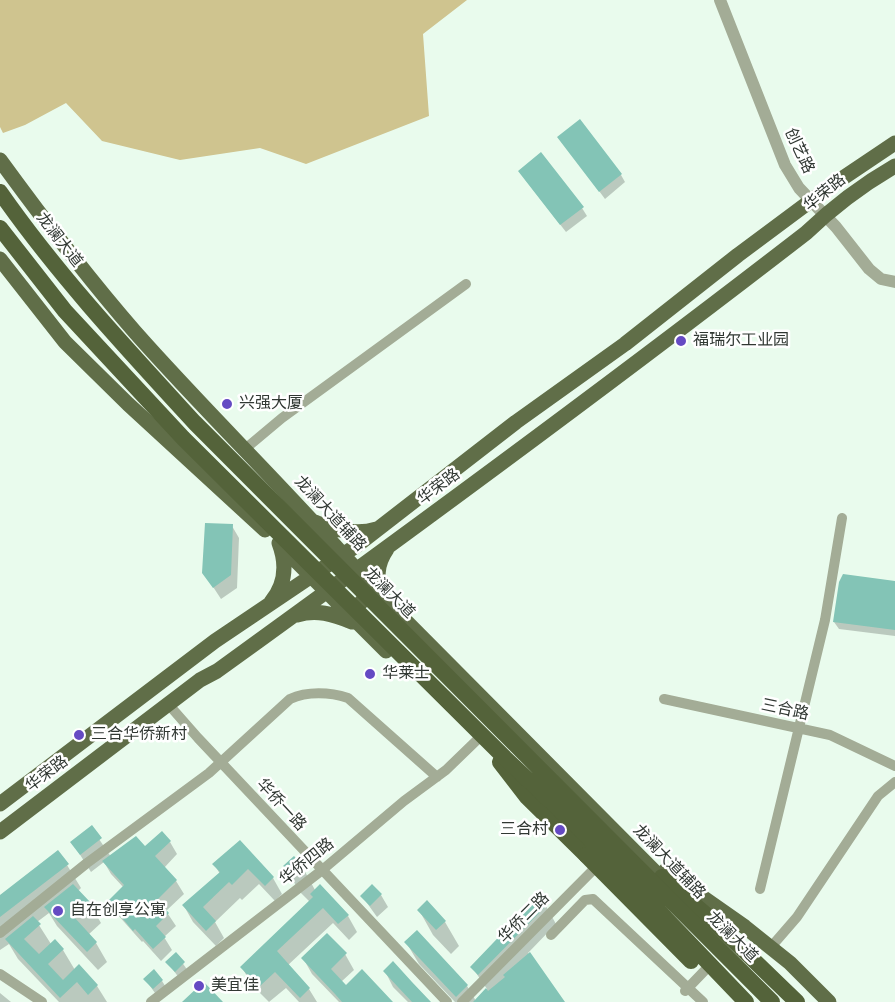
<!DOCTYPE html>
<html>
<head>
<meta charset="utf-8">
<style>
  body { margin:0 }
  canvas { display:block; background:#e9fbed }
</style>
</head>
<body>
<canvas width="895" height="1002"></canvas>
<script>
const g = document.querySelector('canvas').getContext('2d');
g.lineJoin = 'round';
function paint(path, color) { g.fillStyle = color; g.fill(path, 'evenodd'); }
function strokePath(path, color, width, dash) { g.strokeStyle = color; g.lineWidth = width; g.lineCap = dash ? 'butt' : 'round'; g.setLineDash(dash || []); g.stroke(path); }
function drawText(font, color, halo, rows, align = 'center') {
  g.font = font + ' "Space Grotesk","Noto Sans SC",sans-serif'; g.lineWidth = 5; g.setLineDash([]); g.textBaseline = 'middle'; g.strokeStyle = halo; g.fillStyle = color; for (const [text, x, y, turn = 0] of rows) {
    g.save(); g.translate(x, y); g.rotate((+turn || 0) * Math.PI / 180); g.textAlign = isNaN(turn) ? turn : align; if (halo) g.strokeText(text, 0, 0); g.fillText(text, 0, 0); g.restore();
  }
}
const forest = new Path2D(`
  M0,0H467L423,34L429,116L306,164L260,148L180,160L102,141L66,103L25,125L3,133L0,127Z`);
const shadow = new Path2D(`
  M559,137L621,175L625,182L605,199Z
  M524,178L582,208L587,216L566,232Z
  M232,526L239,538L237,588L221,599L204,573Z
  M895,582V636L839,629L834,622Z
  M91,827L111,857L170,842L177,854L164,868L176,881L184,894L166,911L176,926L164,937L172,950L161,961L143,941L142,942L117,914L110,901L124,888L111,874L104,862L91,872L72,842Z
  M240,842L273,878L282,894L275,901L259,884L242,900L240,898L215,922L224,938L216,946L193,922L184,906L220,874L214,864Z
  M67,865L81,888L78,891L90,904L101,923L88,935L96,943L107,962L98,970L57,926L49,913L37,922L51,944L55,941L63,950L75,970L97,986L107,1002H59L18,959L9,944L0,950V896Z
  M285,866L303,868L315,890L348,916L357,932L349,940L333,923L287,966L309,989L317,1002H299L286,988L269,1002L251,984L242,967L310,902L299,891Z
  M372,886L381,895L388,907L377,917L362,896Z
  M538,898L546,906L556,924L528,953L563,1002H455L419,964L406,942L417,933L467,986L476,1001L487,989L472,967Z
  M419,910L445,922L459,946L451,954L433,935Z
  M176,954L191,975L183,983L167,962Z
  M345,954L354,970L341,982L346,987L391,1002H339L312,974L303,958Z
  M385,971L429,1002H408L393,987Z
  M145,979L162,981L169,992L160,1000Z
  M0,993L11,1002H0Z`);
const building = new Path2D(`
  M580,119L622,174L599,192L557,137Z
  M541,152L584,207L560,225L518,171Z
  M205,523L233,524L231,575L213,588L202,573Z
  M843,574L895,581V630L833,622L839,582Z
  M92,825L102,838L80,855L70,842Z
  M162,831L171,841L155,856L177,880L157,900L169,913L156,926L166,937L153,949L135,929L133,931L108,901L124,885L102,861L136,836L145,846Z
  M240,840L274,877L265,886L248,869L232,885L229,882L203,907L216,921L206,931L182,905L220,872L212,864Z
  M58,850L69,864L0,917V895Z
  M294,856L304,867L293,877L283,866Z
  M73,884L91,903L75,918L97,942L87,952L44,907Z
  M320,884L349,915L338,924L323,908L277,951L310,988L300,998L275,972L259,987L240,967L313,897L310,894Z
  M372,884L382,894L370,906L360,896Z
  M538,896L547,905L478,975L470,967Z
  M427,900L446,921L436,930L417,910Z
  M33,916L41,924L24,939L39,954L55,939L64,949L48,964L63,980L79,964L98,985L88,995L77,982L60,998L5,939Z
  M417,930L468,985L456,997L404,942Z
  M327,933L347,953L331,969L346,985L362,969L393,1002H342L335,994L301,958Z
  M176,952L185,962L175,972L165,962Z
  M530,952L565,1002H473L486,988L488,991L505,977L503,975Z
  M393,961L412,982L431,1002H412L383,971Z
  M154,969L163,980L153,989L143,979Z
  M204,982L223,1002H182L199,986Z`);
const minor = new Path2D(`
  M245,449L282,418L466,284
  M664,699L830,735L895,766
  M169,705L198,738L447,1002
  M760,889L825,620L842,518
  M0,933L87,863L209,773L290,699C307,691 330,692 348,698L437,777
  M551,935L585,900L593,899L703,1002
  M771,947L797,917L878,796L895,782
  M0,974L42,1002
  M685,991L712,963
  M151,1002L321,871L404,801L446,770L477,740
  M462,1002L601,862`);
const tertiary = new Path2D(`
  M720,0L785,165L799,188L836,227L869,269L881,279L895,282`);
const primary = new Path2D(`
  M0,160C43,219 87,277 135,332C211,418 295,498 370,585L670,887
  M0,259L65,342L128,404L265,530
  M315,522C332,530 358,535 376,529
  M288,553L386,651
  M271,602C286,584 287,564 279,543
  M297,615C316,609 333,614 352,622
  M355,621C353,604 366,594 383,597C376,579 376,565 387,549
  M0,804L215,641L356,546L516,422L625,344L738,255L828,188L895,143
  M0,832L200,680L217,671C415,528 612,383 806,233C833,207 862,185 895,166
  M665,871L745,927L790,963L829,1002`);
const trunk = new Path2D(`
  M500,762L527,797L586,855
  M662,877L710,918L797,1002`);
const trunkBridge = new Path2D(`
  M0,192C58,275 127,349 195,423L772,1002
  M0,228L65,311L183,438L505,758L583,832L746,1002
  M586,855L691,961`);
const markers = [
  [681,341,6,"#654ac3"],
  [227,404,6,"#654ac3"],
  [370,674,6,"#654ac3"],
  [79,735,6,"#654ac3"],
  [560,830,6,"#654ac3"],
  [58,911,6,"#654ac3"],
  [199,986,6,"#654ac3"]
];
const streetNames = [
  ["创艺路",799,151,65],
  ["华荣路",825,193,-39],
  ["龙澜大道",59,240,52],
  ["华荣路",439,487,-37],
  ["龙澜大道辅路",330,514,47],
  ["龙澜大道",389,593,45],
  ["三合路",785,710,12],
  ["华荣路",47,774,-37],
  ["华侨一路",281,805,47],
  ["华侨四路",307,862,-39],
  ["龙澜大道辅路",669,862,46],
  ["华侨二路",524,918,-45],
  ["龙澜大道",732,937,45]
];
const poiNames = [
  ["福瑞尔工业园",693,341],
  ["兴强大厦",239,404],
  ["华莱士",382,674],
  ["三合华侨新村",91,735],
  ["三合村",548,830,"right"],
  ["自在创享公寓",70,911],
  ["美宜佳",211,986]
];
paint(forest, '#cfc48f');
paint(shadow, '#0003');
paint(building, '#83c4b6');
strokePath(minor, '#a3ac96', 10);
strokePath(tertiary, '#a3ac96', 12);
strokePath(primary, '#606e48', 15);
strokePath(trunk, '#54633a', 16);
strokePath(trunkBridge, '#54633a', 16);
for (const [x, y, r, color] of markers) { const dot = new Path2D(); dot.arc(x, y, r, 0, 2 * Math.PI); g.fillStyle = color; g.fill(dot); strokePath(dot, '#fff', 2); }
drawText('16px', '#313833', '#fff', streetNames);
drawText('16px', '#313833', '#fff', poiNames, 'left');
</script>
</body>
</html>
